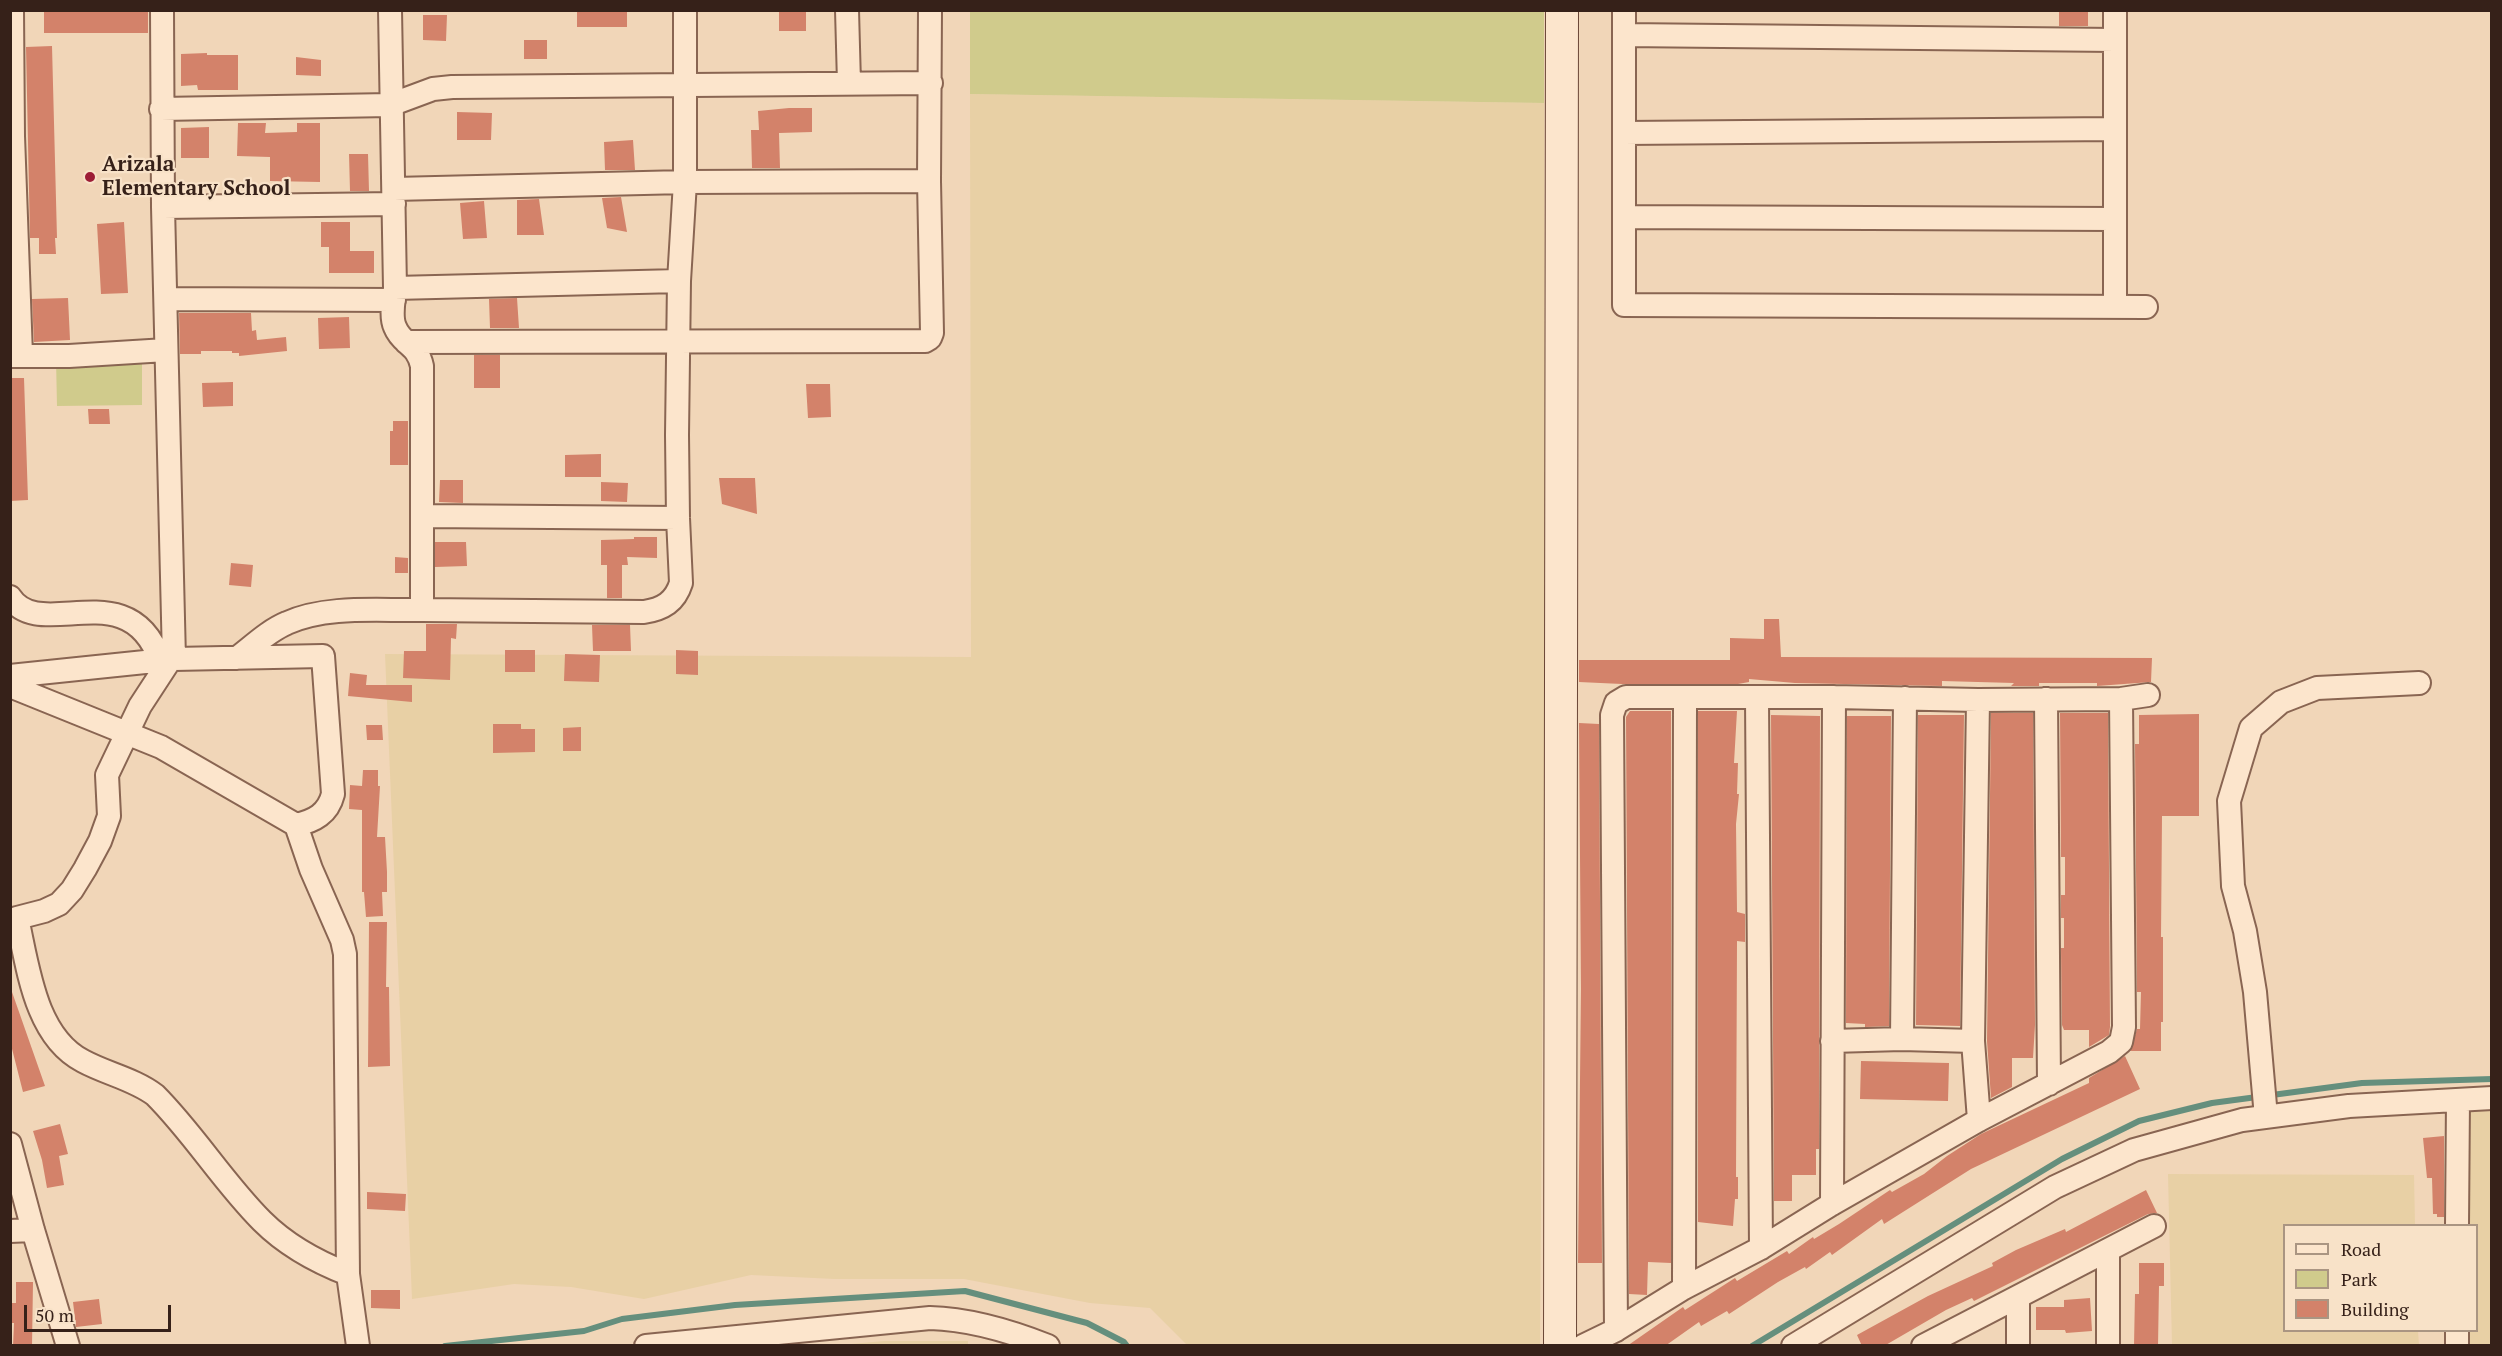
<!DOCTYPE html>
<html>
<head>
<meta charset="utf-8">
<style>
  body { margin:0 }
  #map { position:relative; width:2502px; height:1356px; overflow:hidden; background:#f1d6b8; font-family:"PT Serif",serif }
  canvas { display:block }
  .frame { position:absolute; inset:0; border:12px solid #362119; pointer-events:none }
  .legend { position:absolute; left:2283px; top:1224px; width:195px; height:108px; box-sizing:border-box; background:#f8e2c8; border:2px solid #aa9582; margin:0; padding:8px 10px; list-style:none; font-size:18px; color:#362119 }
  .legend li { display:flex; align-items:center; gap:12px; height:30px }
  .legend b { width:30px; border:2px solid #aa9582 }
  .scale { position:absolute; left:24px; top:1305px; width:147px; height:27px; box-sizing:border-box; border:3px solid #362119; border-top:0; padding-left:8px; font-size:18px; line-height:21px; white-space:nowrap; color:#362119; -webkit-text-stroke:4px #f8e2c8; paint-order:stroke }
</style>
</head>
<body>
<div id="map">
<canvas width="2502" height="1356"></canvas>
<div class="frame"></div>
<ul class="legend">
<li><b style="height:8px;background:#fce5cc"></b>Road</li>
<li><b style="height:16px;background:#d0cb8c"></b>Park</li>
<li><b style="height:16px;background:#d3826a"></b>Building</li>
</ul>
<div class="scale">50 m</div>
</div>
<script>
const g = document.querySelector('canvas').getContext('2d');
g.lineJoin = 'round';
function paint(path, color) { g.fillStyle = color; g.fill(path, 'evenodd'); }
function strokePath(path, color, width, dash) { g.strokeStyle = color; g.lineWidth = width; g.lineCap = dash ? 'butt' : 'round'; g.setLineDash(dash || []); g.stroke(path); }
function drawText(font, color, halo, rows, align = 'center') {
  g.font = font + ' "PT Serif",serif'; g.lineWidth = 4.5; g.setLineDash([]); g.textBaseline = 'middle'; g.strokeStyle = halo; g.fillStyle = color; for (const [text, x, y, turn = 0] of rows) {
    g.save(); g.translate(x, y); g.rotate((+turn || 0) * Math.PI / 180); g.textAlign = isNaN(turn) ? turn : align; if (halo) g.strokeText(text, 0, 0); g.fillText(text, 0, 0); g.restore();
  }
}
const farmland = new Path2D(`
  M970,94L1544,103L1545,658L1540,1345H1187L1150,1308L1090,1303L964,1279H835L751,1275L644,1299L571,1287L514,1284L412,1299L385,654L971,657Z
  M2491,1102V1345H2464L2463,1331L2476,1330V1226L2462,1225L2460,1105Z
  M2168,1174L2414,1175L2415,1225L2284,1226V1330L2418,1331L2419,1345H2172Z
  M884,1341H968V1345H840Z`);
const green = new Path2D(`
  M970,11H1544V103L970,94Z
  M56,359H142V405L57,406Z`);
const stream = new Path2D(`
  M445,1346L584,1331L622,1319L735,1305L965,1291L1087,1323L1124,1342L1127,1346
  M1752,1346L2062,1159L2139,1121L2212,1103L2362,1083L2492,1079`);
const building = new Path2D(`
  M44,10H148V33H44Z
  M577,10H627V27H577Z
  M779,10H806V31H779Z
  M2059,10H2088V26H2059Z
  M423,15H447L446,41L423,40Z
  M524,40H547V59H524Z
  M52,46L57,238H55L56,254H39V238H30L26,47Z
  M207,53V55H238V90H198L197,85L181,86V54Z
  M296,57L321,60V76L296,75Z
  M789,108H812V132L779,133L780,168H752L751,130H759L758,111Z
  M457,112L492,113L491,140H457Z
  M238,123H266L265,133L297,132V123H320V182L270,181V157L237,156Z
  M209,127V158H181V128Z
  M633,140L635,170H605L604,142Z
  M349,154H368L369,191H350Z
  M621,197L627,232L607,228L602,198Z
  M539,199L544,235H517V200Z
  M484,201L487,238L463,239L460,203Z
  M124,222L128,293L101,294L97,224Z
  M321,222H350V251H374V273H329V247H321Z
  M68,298L70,340L34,342L32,299Z
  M517,298L519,328H490L489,299Z
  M179,313H251L252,331L256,330L257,340L286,337L287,351L239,356V353H232V351H201V354H180Z
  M349,317L350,348L319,349L318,318Z
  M474,355H500V388H474Z
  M10,378H24L28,500L10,501Z
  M233,382V406L203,407L202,383Z
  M806,384H830L831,417L808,418Z
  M88,409H109L110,424H89Z
  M393,421H408V465H390V431H393Z
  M601,454V477H565V455Z
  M719,478H755L757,514L722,504Z
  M440,480H463V503L439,502Z
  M601,482L628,483L627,502L601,501Z
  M634,537H657V558L627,557L628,565H622V598H607V565H601V540L634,539Z
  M435,542H466L467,566L435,567Z
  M395,557L408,558V573H395Z
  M231,563L253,565L251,587L229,585Z
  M1764,619H1779L1781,657L2152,658L2151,682L2097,686V683H2039V686H2011L2014,683L1942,681V686L1795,683L1749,679V682L1738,684H1622L1579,682V660H1730V638L1764,639Z
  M426,624H457L456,639L451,638L450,680L403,678L404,651H426Z
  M592,625H630L631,651H593Z
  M505,650H535V672H505Z
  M676,650L698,651V675L676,674Z
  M565,654L600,655L599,682L564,681Z
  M350,673L367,675L366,685H412V702L348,696Z
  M1630,711H1671V1263L1648,1262L1647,1295L1629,1294L1626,717Z
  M1698,711H1737L1734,763H1738L1737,794H1739L1736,824L1737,912L1745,914V942L1737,941L1736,1177H1738V1199H1735L1733,1226L1698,1222Z
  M1991,713H2033L2035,1025L2033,1058H2012V1087L1991,1098L1987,1041Z
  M2060,713H2108L2110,1027L2109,1035L2089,1047V1030H2064L2062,1025L2061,948H2064V918H2061V895H2065V857H2061Z
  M2199,714V816H2162L2161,937H2163V1022H2161V1051H2130L2137,1029H2140L2141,992H2137L2135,744H2139V715Z
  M1771,715L1820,716L1819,1149H1816V1175H1792V1201H1774Z
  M1918,715H1964L1960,1026L1916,1025Z
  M1847,716H1891L1889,1026L1865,1027V1024L1846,1023Z
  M1579,723L1599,724L1602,1263H1578L1581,989Z
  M493,724H521V729H535V752L493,753Z
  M366,725H382L383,740H367Z
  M581,727V751H563V728Z
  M363,770H378V786H380L377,837H385L387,872V892H382L383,916L366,917L364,892H362V810L349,809L350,785L362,786Z
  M369,922H387L386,987H389L390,1066L368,1067Z
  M12,992L45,1086L23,1092L10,1041Z
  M2125,1056L2140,1089L1971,1169L1884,1224L1882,1219L1832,1255L1830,1252L1806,1269L1805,1267L1778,1282L1729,1314L1727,1311L1701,1326L1699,1322L1665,1346H1627L1683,1307L1685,1310L1735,1278L1737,1281L1787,1251L1789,1254L1813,1237L1814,1239L1839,1224L1890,1190L1892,1192L1924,1174L1947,1156L1981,1134L2089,1083V1078Z
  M1861,1061L1949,1063L1948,1101L1860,1099Z
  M60,1124L68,1154L59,1156L64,1185L47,1188L42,1160L33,1131Z
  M2444,1136V1217H2437V1214H2433L2432,1178H2427L2423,1138Z
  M2146,1190L2157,1213L2148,1214L1974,1301L1972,1298L1946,1310L1884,1346H1862L1857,1335L1928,1296L1993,1266L1992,1263L2016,1250L2065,1229L2066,1232Z
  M367,1192L406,1194L405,1211L367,1209Z
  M2139,1263H2164V1286H2159L2158,1346H2134L2135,1294H2139Z
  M16,1282H33L32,1346H13L14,1323H11V1303H16Z
  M371,1290H400V1309L371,1308Z
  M2090,1298L2092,1331L2066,1333L2065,1330H2036V1307H2064V1300Z
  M99,1299L102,1324L76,1327L73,1302Z`);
const street = new Path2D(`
  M12,10L13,136L21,355
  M390,10L395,288C394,300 390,316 395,327C402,345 417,343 422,366V610L644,612C663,609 675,602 681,583L678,518L677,435L679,281L685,182V10
  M847,10L849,83
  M1624,10V305L2146,307
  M1624,35L2115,40
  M161,109L390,105L433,89L452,87L931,83
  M1624,133L2115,129
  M394,189L685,182L929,181L930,10
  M163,207L394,204
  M1624,217L2115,219
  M395,288L679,281
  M166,299L394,300
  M2115,307V10
  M406,342L925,341L930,338L932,333L929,181
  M10,356H69L166,350
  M424,516L678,518
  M10,597C40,644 128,571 160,660
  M237,658C253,646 268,631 287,623C327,605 379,611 422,610
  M10,676L174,659L163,207L162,10
  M10,686L161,747L296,825C314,821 328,814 333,794L323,656L174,659
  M1757,699L1761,1248
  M2046,699L2049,1084
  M1978,700L1973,1041L1979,1120
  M296,825L311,869L342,940L345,954L348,1274L358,1346
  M17,918L44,911L59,904L72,890L85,869L100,841L109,816L107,775L140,706L170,660
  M10,920L17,918C28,967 35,1036 83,1061C107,1074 134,1079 155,1095C194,1134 223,1182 262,1221C286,1245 317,1262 348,1274
  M1902,1039L1905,698
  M1832,1041L1902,1039L1973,1041
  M2266,1117L2255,992L2245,931L2233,886L2229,801L2251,728L2281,702L2317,688L2419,683
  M10,1144L33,1230L68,1346
  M1832,1204L1834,697
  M2457,1226L2458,1100
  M10,1231L33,1230
  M2108,1250V1346
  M1684,1288L1685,698
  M2018,1298V1346
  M1616,1330L1612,715L1616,703L1626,697H1834L1978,700L2121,699L2148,695
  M2457,1330V1346
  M646,1346L930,1318C971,1319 1010,1331 1048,1346
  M1583,1346L1616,1330L1684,1288L1761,1248L1832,1204L1979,1120L2109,1052L2121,1042L2124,1027L2121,699
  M1793,1346L2055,1187L2134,1150L2242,1120L2349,1106L2492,1098
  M1923,1346L2154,1226`);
const secondary = new Path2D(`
  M1560,1346L1562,10`);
const markers = [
  [90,177,6,"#9d1d36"]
];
const poiNames = [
  ["Arizala",102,165],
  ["Elementary School",102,189]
];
paint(farmland, '#e8d0a5');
paint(green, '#d0cb8c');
strokePath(stream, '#658f7d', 6);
paint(building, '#d3826a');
strokePath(street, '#896552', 26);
strokePath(secondary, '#6a4636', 34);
strokePath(street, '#fce5cc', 22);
strokePath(secondary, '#fce5cc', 32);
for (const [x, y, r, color] of markers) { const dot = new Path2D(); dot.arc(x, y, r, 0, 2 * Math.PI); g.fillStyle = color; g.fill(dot); strokePath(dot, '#f8e2c8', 2); }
drawText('bold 21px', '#362119', '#f8e2c8', poiNames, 'left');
</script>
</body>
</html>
